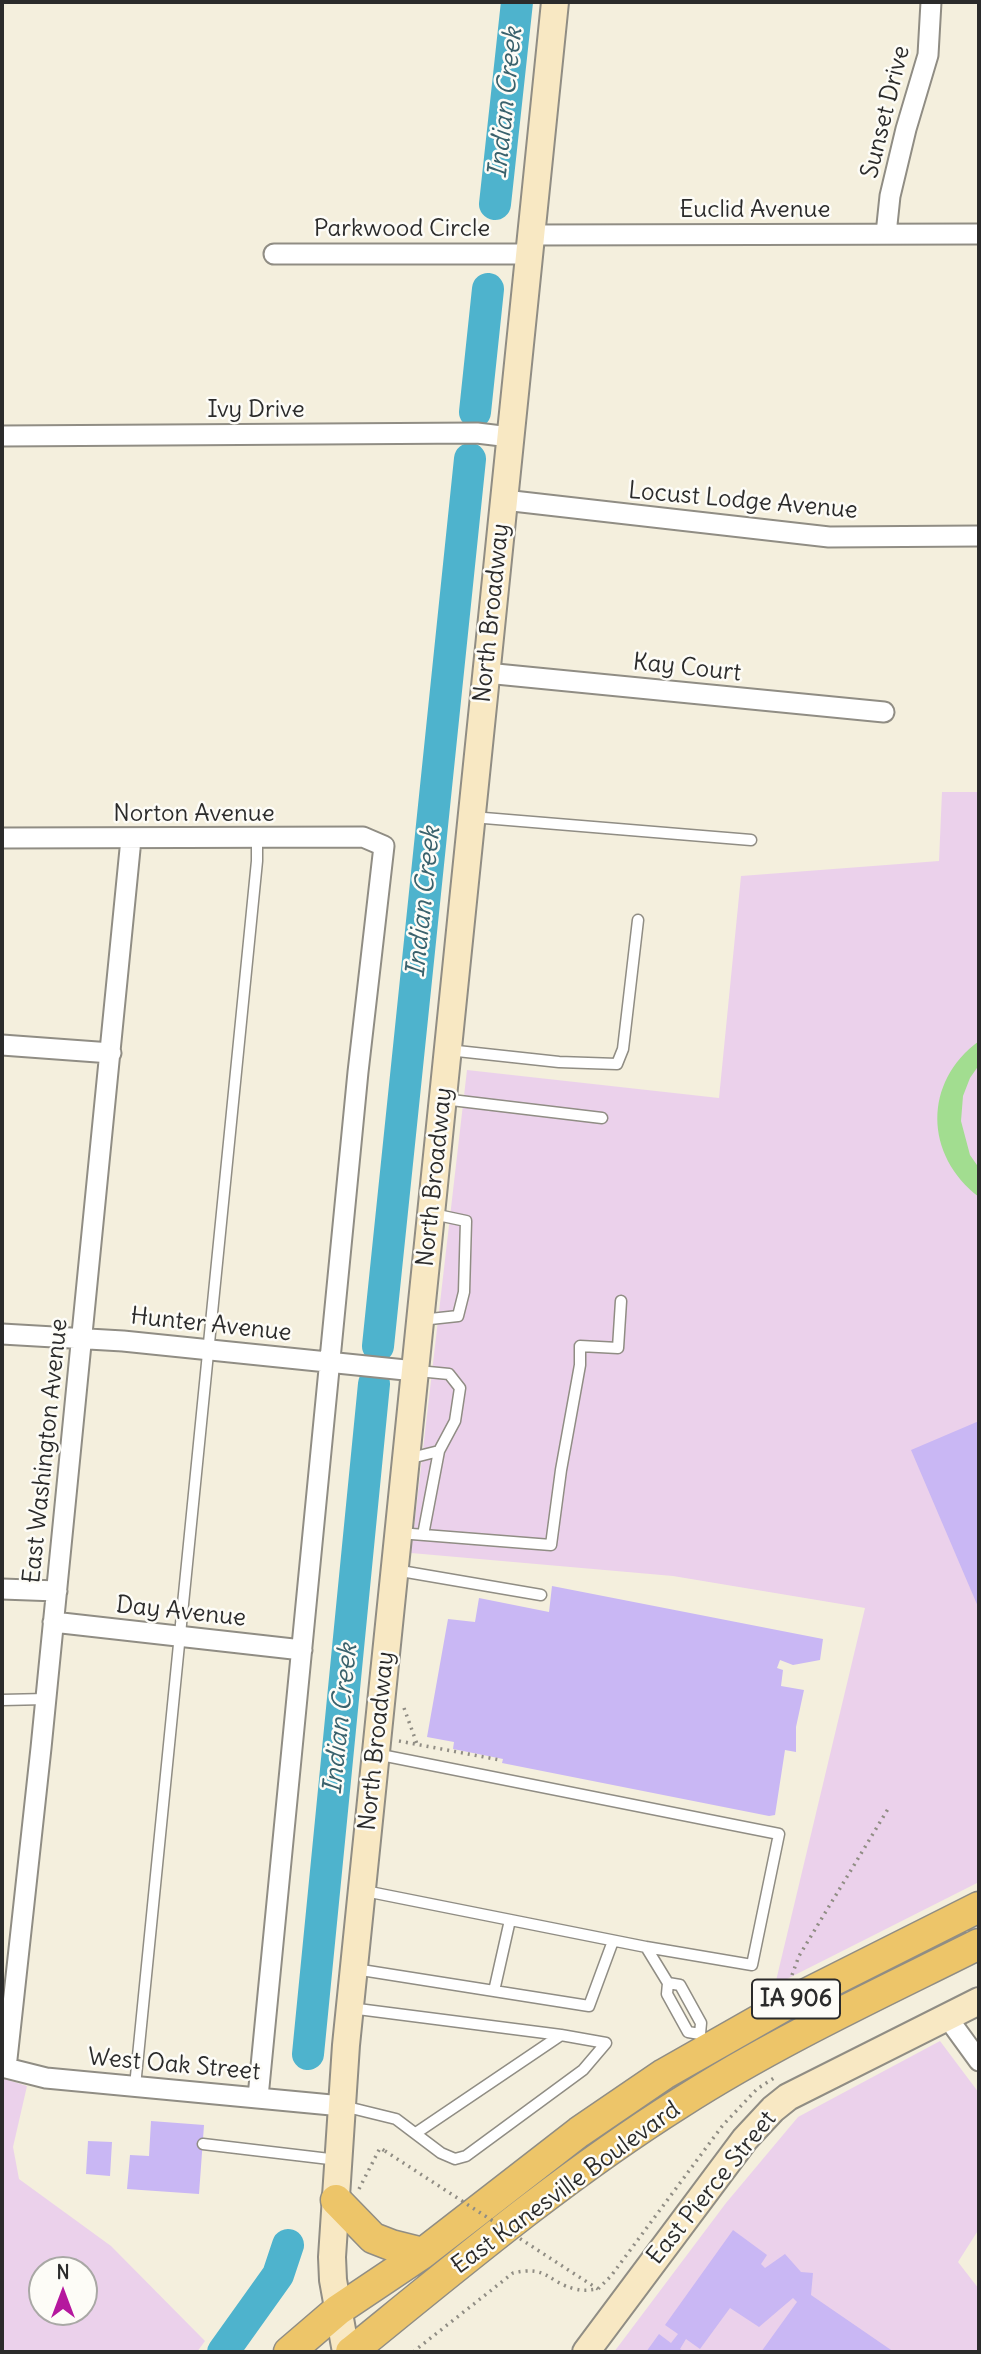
<!DOCTYPE html>
<html>
<head>
<meta charset="utf-8">
<style>
  body { margin:0 }
  #map { position:relative; width:981px; height:2354px; overflow:hidden; background:#f4efdd; font-family:Delius,sans-serif }
  canvas { display:block }
  .frame { position:absolute; inset:0; border:4px solid #2b2b2b; pointer-events:none }
  .north { position:absolute; left:28px; top:2256px; width:70px; height:70px; box-sizing:border-box; background:#fdfcf7; border:2px solid #a9a8a5; border-radius:50%; rotate:0deg; font-size:19px; font-weight:700; line-height:28px; text-align:center; color:#2b2b2b }
  .north::after { content:''; display:block; margin:auto; width:24px; height:32px; background:#b5179e; clip-path:polygon(50% 0,100% 100%,50% 72%,0 100%) }
</style>
</head>
<body>
<div id="map">
<canvas width="981" height="2354"></canvas>
<div class="frame"></div>
<div class="north">N</div>
</div>
<script>
const g = document.querySelector('canvas').getContext('2d');
g.lineJoin = 'round';
function paint(path, color) { g.fillStyle = color; g.fill(path, 'evenodd'); }
function strokePath(path, color, width, dash) { g.strokeStyle = color; g.lineWidth = width; g.lineCap = dash ? 'butt' : 'round'; g.setLineDash(dash || []); g.stroke(path); }
function drawText(font, color, halo, rows, align = 'center') {
  g.font = font + ' Delius,sans-serif'; g.lineWidth = 5; g.setLineDash([]); g.textBaseline = 'middle'; g.strokeStyle = halo; g.fillStyle = color; for (const [text, x, y, turn = 0] of rows) {
    g.save(); g.translate(x, y); g.rotate((+turn || 0) * Math.PI / 180); g.textAlign = isNaN(turn) ? turn : align; if (halo) g.strokeText(text, 0, 0); g.fillText(text, 0, 0); g.restore();
  }
}
const built = new Path2D(`
  M942,792H979V1882L775,1985L865,1608L673,1576L411,1553L467,1070L719,1098L741,876L939,861Z
  M940,2041L979,2093V2229L958,2262L979,2289V2352H614L726,2203L798,2117Z
  M2,2078L27,2086L13,2147L19,2179L111,2246L205,2341L197,2352H2ZM42,2270H84V2312H42Z`);
const green = new Path2D(`
  M979,1041V1065L970,1078L963,1096L961,1121L970,1155L979,1168V1197C924,1155 923,1082 979,1041Z`);
const river = new Path2D(`
  M495,204L517,2
  M475,412L488,289
  M378,1346L470,459
  M308,2054L374,1384
  M223,2352L278,2275L288,2245`);
const building = new Path2D(`
  M979,1421V1609L911,1450Z
  M552,1586L823,1639L820,1660L793,1665L780,1660L777,1668L783,1670L781,1686L804,1690L796,1727V1752L785,1750L775,1815L769,1816L502,1763L503,1759L453,1749L454,1742L427,1737L448,1619L475,1622L479,1598L549,1612Z
  M151,2121L204,2125L199,2194L127,2189L130,2155L149,2156Z
  M88,2141L112,2142L110,2176L86,2174Z
  M733,2230L767,2255L761,2264L765,2268L785,2254L801,2272L813,2273L811,2295L894,2352H761L797,2302L793,2298L759,2327L730,2308L700,2349L686,2339L680,2349L685,2352H646L659,2334L671,2343L678,2334L665,2325Z`);
const path = new Path2D(`
  M404,1708L417,1744
  M399,1741L500,1760
  M792,1975L799,1956L888,1809
  M359,2189L380,2148L385,2151
  M573,2273L598,2289
  M413,2352L513,2273C548,2265 547,2282 575,2289C583,2291 590,2290 598,2289L611,2276L723,2125L757,2089L774,2078`);
const service = new Path2D(`
  M472,817L751,840
  M448,1050L559,1062L617,1064L623,1049L638,920
  M443,1099L602,1118
  M421,1320L458,1316L464,1292L466,1221L433,1214
  M407,1459L439,1451L455,1421L460,1388L449,1374L418,1371
  M399,1533L551,1545L561,1470L580,1365V1346L618,1348L621,1301
  M423,1535L439,1451
  M395,1570L541,1595
  M2,1700L46,1699
  M376,1754L779,1834L752,1965L646,1947
  M365,1891L646,1947L668,1983L667,1994L688,2032L700,2034
  M355,1969L589,2006L613,1941
  M668,1983L680,1985L701,2023L700,2034L702,2039
  M494,1991L510,1920
  M350,2008L561,2035
  M135,2086L257,861V838
  M343,2106L396,2119L441,2153L455,2159L466,2156L583,2070L606,2043L561,2035L416,2133
  M203,2144L338,2160`);
const minor = new Path2D(`
  M886,234L890,196L906,129L928,55L931,2
  M531,235L979,234
  M274,254H529
  M2,436L477,433L510,437
  M504,500L829,537L979,536
  M486,673L884,712
  M2,838L363,837L384,846L358,1072L258,2097
  M2,1045L111,1053
  M2,1334L123,1341L415,1371
  M2,1589L57,1591
  M53,1622L302,1650
  M947,2017L979,2061
  M2,2067L46,2078L342,2106
  M6,2068L41,1748L131,839`);
const secondary = new Path2D(`
  M346,2352L333,2280L332,2257L346,2045L555,2
  M586,2352L745,2139L773,2109L788,2097L979,2001`);
const primary = new Path2D(`
  M336,2200L373,2238L391,2245L423,2253
  M289,2352L338,2310L423,2253L579,2132L664,2074L796,1999L979,1907
  M351,2352C457,2266 564,2176 680,2103C775,2042 879,1994 979,1944`);
const pathBridge = new Path2D(`
  M385,2151L573,2273`);
const shields = [
  [796,1999,88]
];
const shieldNames = [
  ["IA 906",796,1999]
];
const streetNames = [
  ["Sunset Drive",886,112,-76],
  ["Euclid Avenue",755,210],
  ["Parkwood Circle",402,229],
  ["Ivy Drive",256,410],
  ["Locust Lodge Avenue",743,501,5],
  ["North Broadway",492,613,-84],
  ["Kay Court",687,668,6],
  ["Norton Avenue",194,814],
  ["North Broadway",435,1177,-84],
  ["Hunter Avenue",211,1325,6],
  ["East Washington Avenue",46,1451,-84],
  ["Day Avenue",181,1612,6],
  ["North Broadway",377,1741,-84],
  ["West Oak Street",174,2065,5],
  ["East Kanesville Boulevard",566,2188,-36],
  ["East Pierce Street",712,2188,-51]
];
const waterNames = [
  ["Indian Creek",506,103,-84],
  ["Indian Creek",424,902,-84],
  ["Indian Creek",341,1719,-84]
];
paint(built, '#ebd1eb');
paint(green, '#a2dd90');
strokePath(river, '#4eb3cd', 32);
paint(building, '#c9b7f4');
strokePath(service, '#908d84', 13);
strokePath(minor, '#908d84', 23);
strokePath(secondary, '#908d84', 30);
strokePath(primary, '#908d84', 33);
strokePath(path, '#908d84', 3.5, [2, 5]);
strokePath(service, '#fff', 10);
strokePath(minor, '#fff', 19);
strokePath(secondary, '#f8e8c3', 26);
strokePath(primary, '#edc569', 30);
strokePath(pathBridge, '#908d84', 3.5, [2, 5]);
for (const [x, y, w] of shields) { const box = new Path2D(); box.roundRect(x - w / 2, y - 19.5, w, 39, 5); g.fillStyle = '#fdfcf7'; g.fill(box); strokePath(box, '#2b2b2b', 2); }
drawText('bold 23px', '#2b2b2b', null, shieldNames);
drawText('24px', '#2b2b2b', '#fdfcf7', streetNames);
drawText('italic 26px', '#39616c', '#fdfcf7', waterNames);
</script>
</body>
</html>
